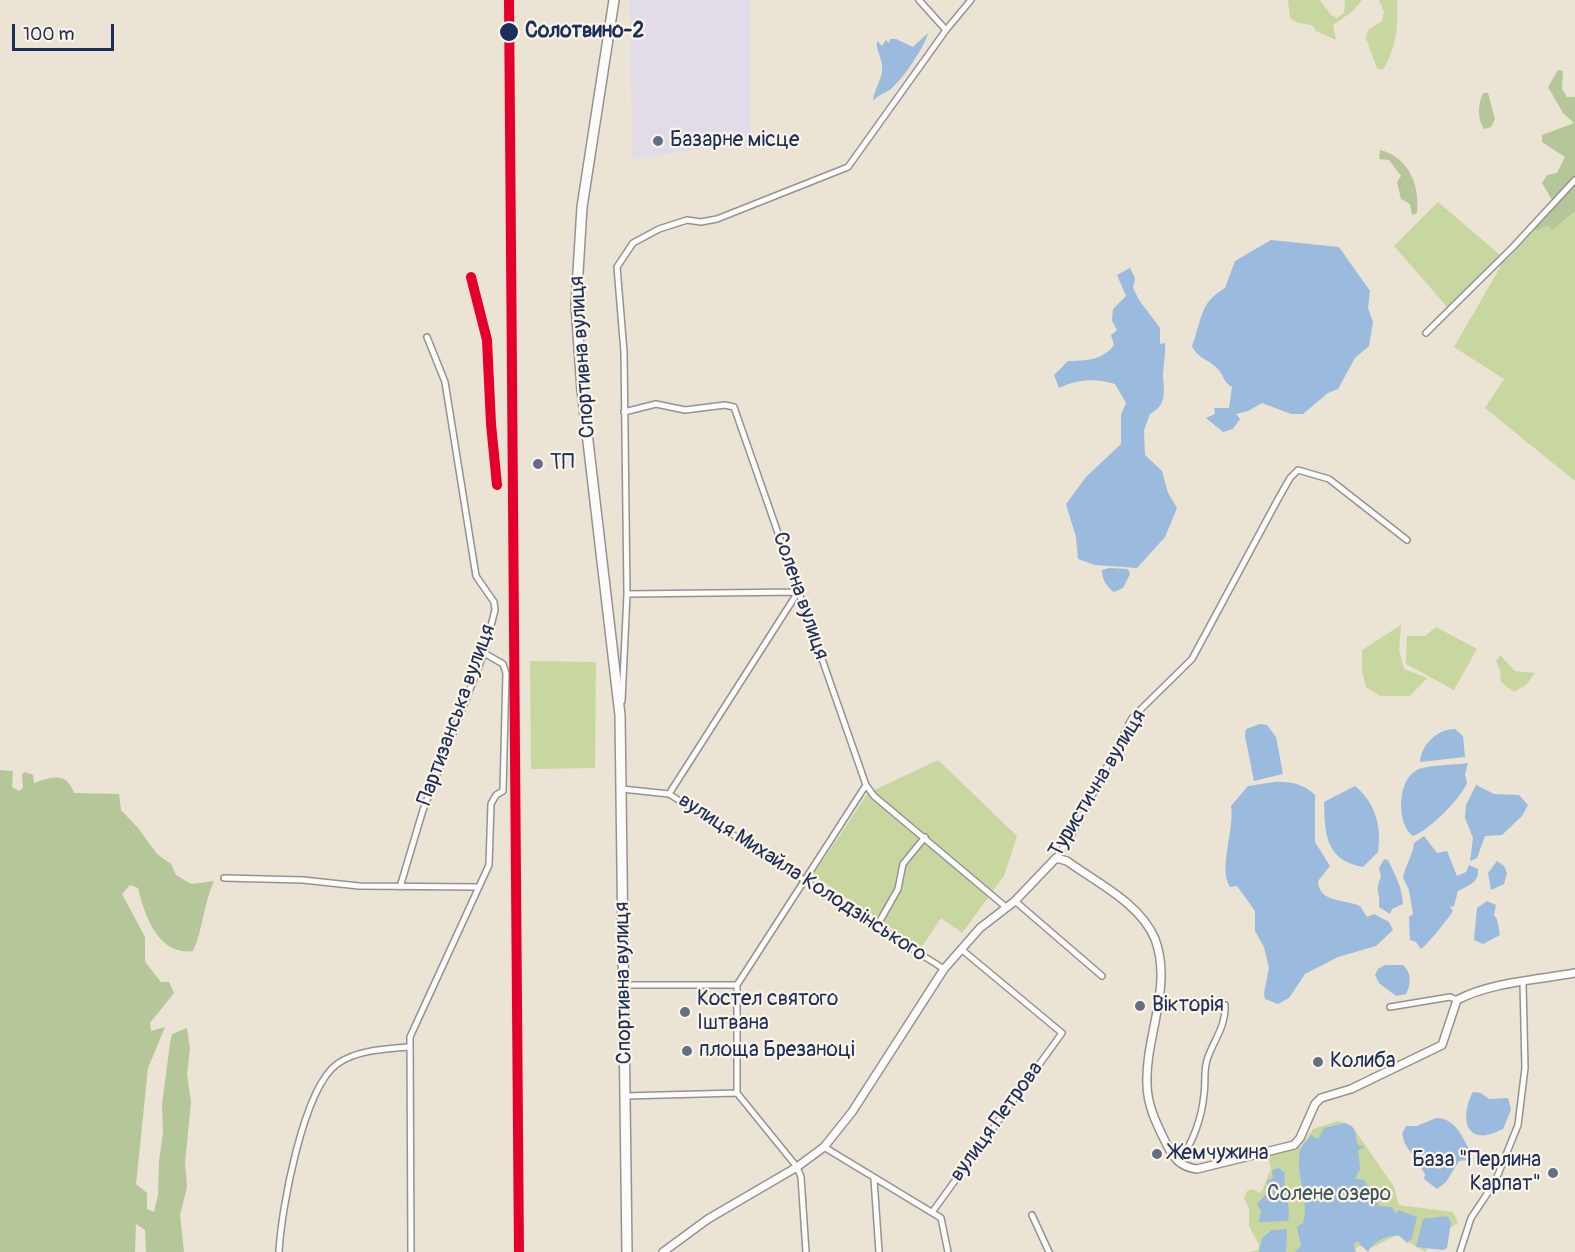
<!DOCTYPE html>
<html>
<head>
<meta charset="utf-8">
<style>
  body { margin:0 }
  #map { position:relative; width:1575px; height:1252px; overflow:hidden; background:#ebe3d4; font-family:Pangolin,sans-serif }
  canvas { display:block }
  .scale { position:absolute; left:12px; top:24px; width:102px; height:27px; box-sizing:border-box; border:3px solid #1b2f5e; border-top:0; padding-left:8px; font-size:18px; line-height:21px; white-space:nowrap; color:#1b2f5e; -webkit-text-stroke:4px #fcf5e5; paint-order:stroke }
</style>
</head>
<body>
<div id="map">
<canvas width="1575" height="1252"></canvas>
<div class="scale">100 m</div>
</div>
<script>
const g = document.querySelector('canvas').getContext('2d');
g.lineJoin = 'round';
function paint(path, color) { g.fillStyle = color; g.fill(path, 'evenodd'); }
function strokePath(path, color, width, dash) { g.strokeStyle = color; g.lineWidth = width; g.lineCap = dash ? 'butt' : 'round'; g.setLineDash(dash || []); g.stroke(path); }
function drawText(font, color, halo, rows, align = 'center') {
  g.font = font + ' Pangolin,sans-serif'; g.lineWidth = 4.5; g.setLineDash([]); g.textBaseline = 'middle'; g.strokeStyle = halo; g.fillStyle = color; for (const [text, x, y, turn = 0] of rows) {
    g.save(); g.translate(x, y); g.rotate((+turn || 0) * Math.PI / 180); g.textAlign = isNaN(turn) ? turn : align; if (halo) g.strokeText(text, 0, 0); g.fillText(text, 0, 0); g.restore();
  }
}
const built = new Path2D(`
  M630,0H750V141L632,159Z`);
const green = new Path2D(`
  M1288,0H1320L1331,15L1337,18L1344,13L1345,0H1362L1353,11L1333,25L1336,40L1316,31L1312,25L1298,23L1290,18Z
  M1379,0H1397C1398,27 1397,46 1383,70L1377,68L1366,38L1368,30L1382,21L1384,12Z
  M1575,188V481L1485,408L1504,379L1454,347L1501,266L1494,262L1448,308L1394,246L1438,202L1506,260Z
  M1401,625L1399,650L1404,669L1427,678L1410,696H1380L1366,687L1362,672V650Z
  M1436,627L1477,649L1454,690L1406,664L1407,636H1425Z
  M1500,655L1515,671L1535,673L1526,685L1514,692L1501,682L1500,670L1496,661Z
  M530,661L596,662L595,768L531,769Z
  M938,760L1017,836L1004,876L962,933L941,918L921,948L813,875L868,793Z
  M1338,1121L1352,1126L1394,1187L1399,1205L1453,1212L1458,1223L1438,1235L1425,1252L1397,1235L1369,1249L1359,1246L1355,1249L1357,1252H1249L1258,1250L1259,1245L1249,1226V1209L1244,1198L1247,1191L1253,1189L1260,1193C1266,1186 1265,1178 1271,1170L1268,1155L1300,1147L1313,1129Z`);
const forest = new Path2D(`
  M1558,70L1563,71L1562,89L1567,97H1575V211L1552,230L1548,225L1538,230L1532,229L1555,205L1542,183L1547,175L1557,173L1565,157L1542,142V135L1574,123L1563,113L1548,87Z
  M1483,93H1488L1495,119L1491,127L1484,129C1477,119 1478,103 1483,93Z
  M1380,150C1409,157 1420,186 1417,213L1412,215L1410,204L1401,199L1397,182L1401,176L1389,160L1379,159Z
  M0,770L13,771L12,787L19,791L23,788L22,774L25,772L33,775L34,783C50,777 67,771 74,793L119,794L121,810L138,828L157,854L171,864L176,875L191,884L214,881C203,905 203,930 193,951C158,956 144,914 138,888L130,885L122,894L145,937V962L161,982H169L174,993L150,1023L151,1031L165,1027L148,1068L136,1184L147,1193V1209L154,1212L158,1195L159,1161L163,1133L162,1105L170,1043L172,1034L187,1028L190,1049L187,1074L191,1102L185,1163L187,1187L180,1215L184,1252H146L145,1230L136,1224L135,1252H0Z`);
const water = new Path2D(`
  M928,33C924,48 904,77 892,88C886,93 879,94 873,101C874,88 884,78 882,65C881,56 876,50 877,41L882,46L886,40L889,43L890,39H896L913,47Z
  M1271,240L1339,247L1370,291L1368,308L1373,322L1369,346L1355,358L1338,389L1328,393L1303,414H1291L1262,403L1248,411L1236,414L1240,419L1233,429L1223,432L1206,418L1215,414L1214,408H1229L1232,387C1223,382 1224,375 1217,368C1208,359 1198,359 1192,346C1202,320 1199,303 1225,288L1235,261Z
  M1130,268L1135,278L1133,288L1139,300L1160,328V344L1165,343C1166,355 1163,365 1163,377C1164,392 1167,405 1150,414L1144,430L1145,455L1162,471L1168,493L1177,508L1165,537L1137,568L1095,565L1078,559L1076,537L1066,504L1086,477L1121,444V415L1126,403L1115,384C1096,378 1077,379 1059,388L1054,375L1068,361C1086,361 1103,360 1114,345L1111,335L1117,330L1112,321L1113,309L1126,296L1117,275Z
  M1109,568L1128,569L1130,574L1123,588L1114,592C1106,586 1102,580 1102,570Z
  M1260,724L1267,725L1276,737L1283,774L1254,781L1245,736L1246,729Z
  M1455,729L1463,736L1465,757L1420,762C1421,745 1437,729 1455,729Z
  M1468,763L1465,774L1467,783C1461,798 1430,830 1413,836C1396,824 1397,780 1417,770C1426,765 1456,765 1468,763Z
  M1274,782C1289,781 1304,784 1315,795V842L1330,866L1318,881C1319,903 1344,899 1360,906L1367,917L1374,914L1389,922L1393,930L1376,946L1338,957L1305,974L1289,998L1278,1004L1265,999L1264,993L1269,968L1264,947L1255,931V911L1237,886L1230,887C1218,868 1235,829 1231,806L1248,786Z
  M1476,785L1494,794L1519,795L1528,805L1522,816L1502,835L1485,836L1477,858L1470,861L1473,838L1465,818L1466,805Z
  M1355,786C1375,802 1382,827 1378,852L1363,867C1325,860 1325,834 1324,802Z
  M1424,836L1437,853L1447,851L1457,876L1466,872L1469,865L1478,869C1479,883 1469,885 1458,891L1454,906L1450,907L1453,911C1449,918 1427,945 1421,949L1416,942L1410,940L1409,917L1413,914L1409,890L1403,878C1405,865 1413,856 1414,843Z
  M1384,859L1388,860C1395,875 1402,887 1403,904L1392,909L1390,914L1379,907C1381,893 1374,891 1381,877L1379,868Z
  M1497,861L1504,866L1507,873L1504,884L1491,890L1488,873Z
  M1487,901L1496,905L1494,915L1497,919L1500,935L1483,944L1474,940L1477,908Z
  M1385,965H1403C1412,973 1411,984 1406,994L1396,996L1379,983L1375,975L1378,969Z
  M1473,1092L1481,1093L1489,1099L1508,1098L1511,1110L1503,1129C1496,1132 1487,1137 1479,1135C1460,1132 1466,1103 1473,1092Z
  M1436,1118C1455,1118 1462,1136 1470,1151L1467,1160L1459,1161L1446,1182L1437,1189L1424,1179L1425,1174L1405,1144L1402,1134L1406,1126H1417Z
  M1345,1123C1358,1128 1354,1133 1358,1145L1365,1147L1358,1150L1360,1169L1355,1179L1364,1180L1379,1206L1392,1207L1396,1214L1398,1210L1417,1217L1412,1238L1407,1243L1400,1236C1387,1234 1373,1242 1368,1252L1357,1241L1354,1244L1355,1252H1295L1301,1246L1297,1227L1303,1223C1310,1198 1295,1176 1300,1151C1301,1145 1308,1140 1311,1135L1318,1139L1324,1128Z
  M1279,1168L1285,1173C1282,1190 1292,1205 1288,1221L1259,1222L1261,1211L1257,1204L1267,1193V1181L1273,1178L1272,1170Z
  M1447,1216L1451,1222L1447,1248L1443,1250L1416,1247L1423,1219Z
  M1287,1229L1286,1252H1259L1262,1238L1272,1230Z`);
const minor = new Path2D(`
  M919,0L946,30
  M1426,333L1513,247L1575,180
  M624,412L656,404L685,410L725,405L734,407L866,785L737,985V1093L797,1167L801,1177L806,1252
  M627,594L798,592
  M622,701L627,594L624,352L617,267L633,243L659,229L687,220L701,222L717,219L848,167L946,30L971,0
  M866,785L874,796L1007,908
  M622,789L669,794L944,969
  M669,794L798,592
  M1056,858L1070,838L1132,718L1192,659L1277,501L1290,478L1298,470L1329,479L1407,540
  M224,878L303,880L359,886L479,887
  M400,887L423,810L484,653L495,610L494,602L476,576L445,382L427,337
  M1015,901L1102,976
  M877,926L898,889L903,864L925,837
  M624,985H737
  M1390,1007L1450,997L1457,1000
  M625,1096L737,1093
  M824,1147L941,1218L948,1252
  M1178,1162C1193,1144 1202,1117 1204,1094C1206,1081 1203,1069 1208,1057C1215,1038 1226,1026 1225,1005
  M874,1179L879,1252
  M933,1211L1062,1033L961,949
  M1032,1215L1049,1252
  M279,1252C281,1210 303,1089 337,1064C357,1050 385,1049 408,1047
  M411,1252L410,1037L489,865L491,804L496,795L503,791L506,673L503,664L484,653
  M1460,1252L1471,1218L1495,1182L1518,1125L1525,1068L1523,983`);
const tertiary = new Path2D(`
  M663,1252L708,1219L797,1167L824,1147L852,1112L944,969L980,928L1015,901L1056,858L1067,861C1097,883 1140,903 1155,939C1173,986 1145,1037 1147,1084C1147,1104 1156,1123 1165,1141C1172,1156 1179,1167 1197,1169L1294,1145L1300,1138L1315,1104L1321,1098L1351,1089L1442,1045L1457,1000C1492,982 1537,980 1575,973`);
const primary = new Path2D(`
  M614,0L582,207L576,305L582,390L620,715L627,1252`);
const rail1 = new Path2D(`
  M509,0L519,1252
  M471,277L487,340L491,424L497,485`);
const markers = [
  [509,32,10,"#1b2f5e"],
  [658,141,6,"#646e87"],
  [538,464,6,"#646e87"],
  [1140,1006,6,"#646e87"],
  [685,1012,6,"#646e87"],
  [687,1051,6,"#646e87"],
  [1318,1062,6,"#646e87"],
  [1157,1154,6,"#646e87"],
  [1553,1173,6,"#646e87"]
];
const stopNames = [
  ["Солотвино-2",525,32]
];
const poiNames = [
  ["Базарне місце",670,141],
  ["ТП",550,464],
  ["Костел святого",697,1000],
  ["Іштвана",697,1024],
  ["Вікторія",1152,1006],
  ["площа Брезаноці",699,1051],
  ["Колиба",1330,1062],
  ["Жемчужина",1169,1154],
  ["База \"Перлина",1541,1161,"right"],
  ["Карпат\"",1541,1185,"right"]
];
const streetNames = [
  ["Спортивна вулиця",583,357,-94],
  ["Солена вулиця",800,596,71],
  ["Партизанська вулиця",457,715,-70],
  ["Туристична вулиця",1098,784,-59],
  ["вулиця Михайла Колодзінського",802,878,33],
  ["Спортивна вулиця",624,983,-91],
  ["вулиця Петрова",997,1122,-54]
];
const parkNames = [
  ["Солене озеро",1329,1195]
];
paint(built, '#e1dce8');
paint(green, '#c8d7a0');
paint(forest, '#b5c798');
paint(water, '#9abade');
strokePath(minor, '#949393', 8);
strokePath(tertiary, '#949393', 10);
strokePath(primary, '#949393', 12);
strokePath(minor, '#fcfbf9', 5);
strokePath(tertiary, '#fcfbf9', 7);
strokePath(primary, '#fcfbf9', 9);
strokePath(rail1, '#e4002b', 10);
for (const [x, y, r, color] of markers) { const dot = new Path2D(); dot.arc(x, y, r, 0, 2 * Math.PI); g.fillStyle = color; g.fill(dot); strokePath(dot, '#fcf5e5', 2); }
drawText('bold 21px', '#1b2f5e', '#fcf5e5', stopNames, 'left');
drawText('21px', '#1b2f5e', '#fcf5e5', poiNames, 'left');
drawText('21px', '#1b2f5e', '#fcf5e5', streetNames);
drawText('21px', '#3f5664', '#fcf5e5', parkNames);
</script>
</body>
</html>
